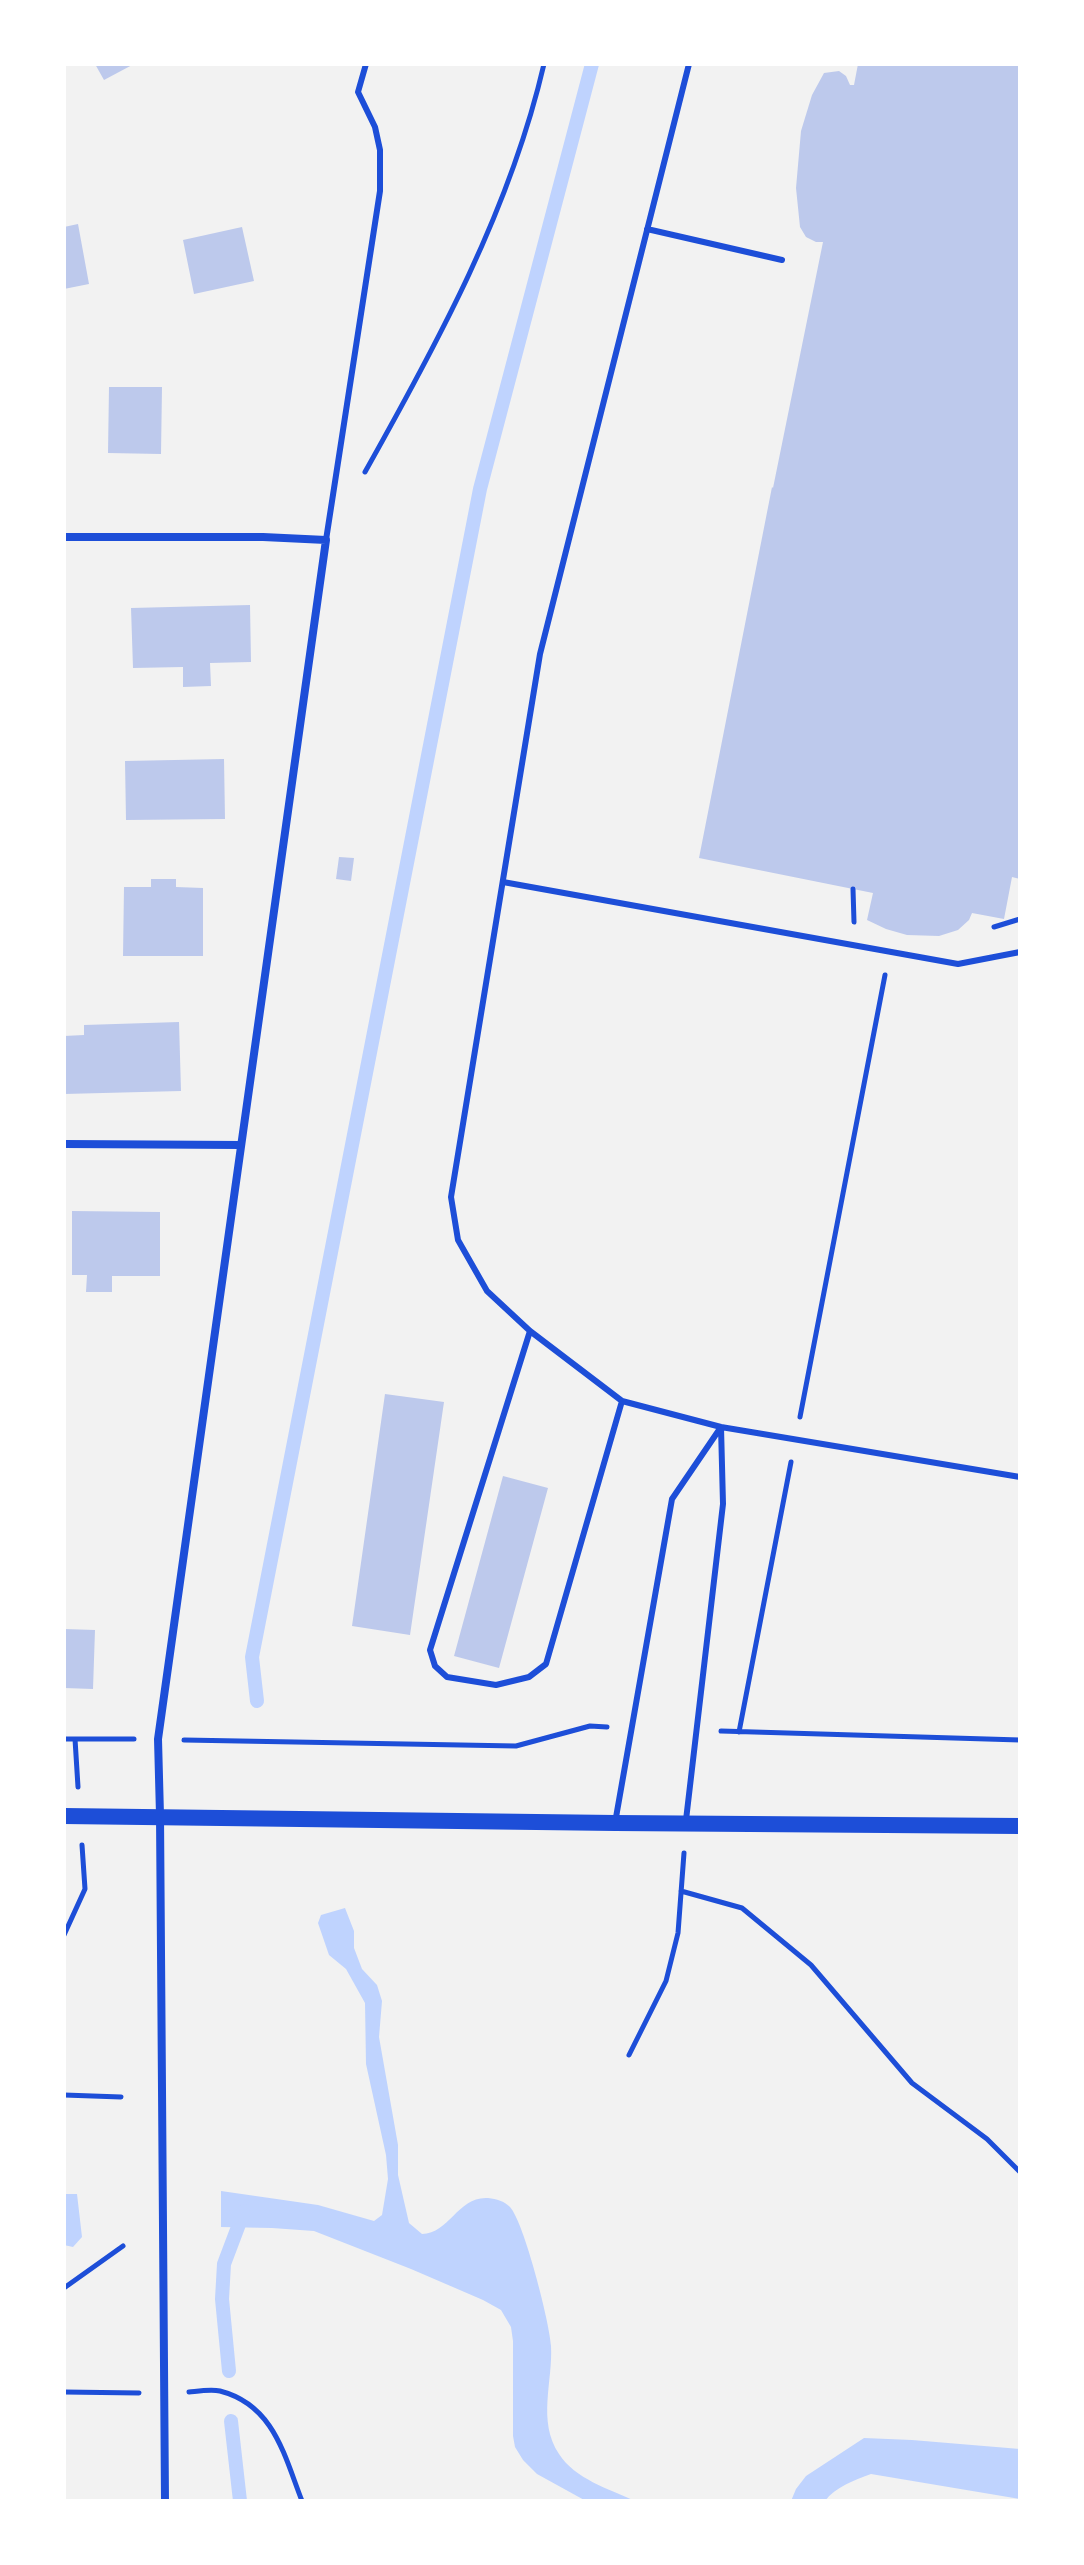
<!DOCTYPE html>
<html>
<head>
<meta charset="utf-8">
<style>
  body { margin:0 }
  #map { position:relative; width:1084px; height:2565px; overflow:hidden; background:#f2f2f2; font-family:"Work Sans",sans-serif }
  canvas { display:block }
  .frame { position:absolute; inset:0; border:66px solid #fff; pointer-events:none }
</style>
</head>
<body>
<div id="map">
<canvas width="1084" height="2565"></canvas>
<div class="frame"></div>
</div>
<script>
const g = document.querySelector('canvas').getContext('2d');
g.lineJoin = 'round';
function paint(path, color) { g.fillStyle = color; g.fill(path, 'evenodd'); }
function strokePath(path, color, width, dash) { g.strokeStyle = color; g.lineWidth = width; g.lineCap = dash ? 'butt' : 'round'; g.setLineDash(dash || []); g.stroke(path); }
const water = new Path2D(`
  M345,1908L354,1931V1948L362,1969L377,1985L382,2001L379,2037L398,2145V2175L409,2223L422,2234C450,2233 458,2196 488,2198C497,2199 504,2201 510,2207C524,2222 550,2324 551,2346C553,2382 537,2421 559,2454C575,2479 609,2489 635,2501H586L537,2474L523,2460L515,2447L513,2436V2341L511,2327L501,2310L483,2300L411,2269L314,2231L272,2228L221,2227V2191L318,2205L374,2221L382,2215L388,2179L386,2155L366,2064L365,2003L346,1969L329,1955L318,1923L321,1915Z
  M64,2194H77L82,2237L73,2247L64,2245Z
  M864,2438L912,2440L1020,2449V2499L871,2474C855,2480 835,2487 825,2501H791L796,2489L806,2476Z`);
const stream = new Path2D(`
  M257,1701L252,1657L480,489L592,64
  M229,2371L222,2299L224,2264L244,2211
  M231,2421L240,2501`);
const building = new Path2D(`
  M95,64H134L104,80Z
  M858,64H1020V879L1012,877L1004,919L972,913L969,920L958,930L939,936L907,935L886,929L867,920L873,893L699,858L772,487L773,488L823,242H816L806,237L800,227L796,188L801,131L812,95L824,73L839,71L846,76L850,85H854Z
  M78,224L89,284L64,289V227Z
  M242,227L254,281L194,294L183,240Z
  M109,387H162L161,454L108,453Z
  M250,605L251,662L210,663L211,686L183,687V667L133,668L131,608Z
  M224,759L225,819L126,820L125,761Z
  M339,857L354,858L351,881L336,879Z
  M151,879H176V887L203,888V956H123L124,887H151Z
  M179,1022L181,1091L64,1094V1036L84,1035V1025Z
  M72,1211L160,1212V1276H112V1292H86L87,1275H72Z
  M385,1394L444,1402L410,1635L352,1626Z
  M503,1476L548,1488L499,1668L454,1656Z
  M64,1629L95,1630L93,1689L64,1688Z`);
const path = new Path2D(`
  M365,472C438,342 510,210 544,64
  M853,889L854,922
  M994,927L1020,919
  M800,1417L885,975
  M721,1731L1020,1740
  M739,1732L791,1462
  M64,1739H134
  M75,1739L78,1787
  M184,1740L516,1746L590,1726L607,1727
  M681,1891L742,1908L811,1965L912,2083L987,2139L1020,2172
  M64,1935L85,1889L82,1845
  M629,2055L666,1981L678,1933L684,1853
  M64,2095L121,2097
  M64,2288L123,2246
  M64,2392L139,2393
  M189,2392C199,2391 211,2389 220,2391C274,2405 284,2455 302,2501`);
const service = new Path2D(`
  M689,64L540,654L451,1197L458,1240L487,1291L530,1331L622,1401L721,1427L1020,1477
  M647,229L782,260
  M326,540L380,191V150L375,127L358,92L366,64
  M503,882L958,964L1020,952
  M530,1331L430,1650L435,1666L447,1677L496,1685L529,1677L546,1664L622,1401
  M686,1820L723,1504L721,1427
  M615,1823L672,1499L721,1427`);
const minor = new Path2D(`
  M64,537H263L326,540L158,1739L160,1815L165,2501
  M64,1144L241,1145`);
const secondary = new Path2D(`
  M64,1816L615,1823L1020,1826`);
paint(water, '#bfd3fe');
strokePath(stream, '#bfd3fe', 14);
paint(building, '#bdc9ec');
strokePath(path, '#1d4ed8', 5);
strokePath(service, '#1d4ed8', 6);
strokePath(minor, '#1d4ed8', 8);
strokePath(secondary, '#1d4ed8', 16);
</script>
</body>
</html>
